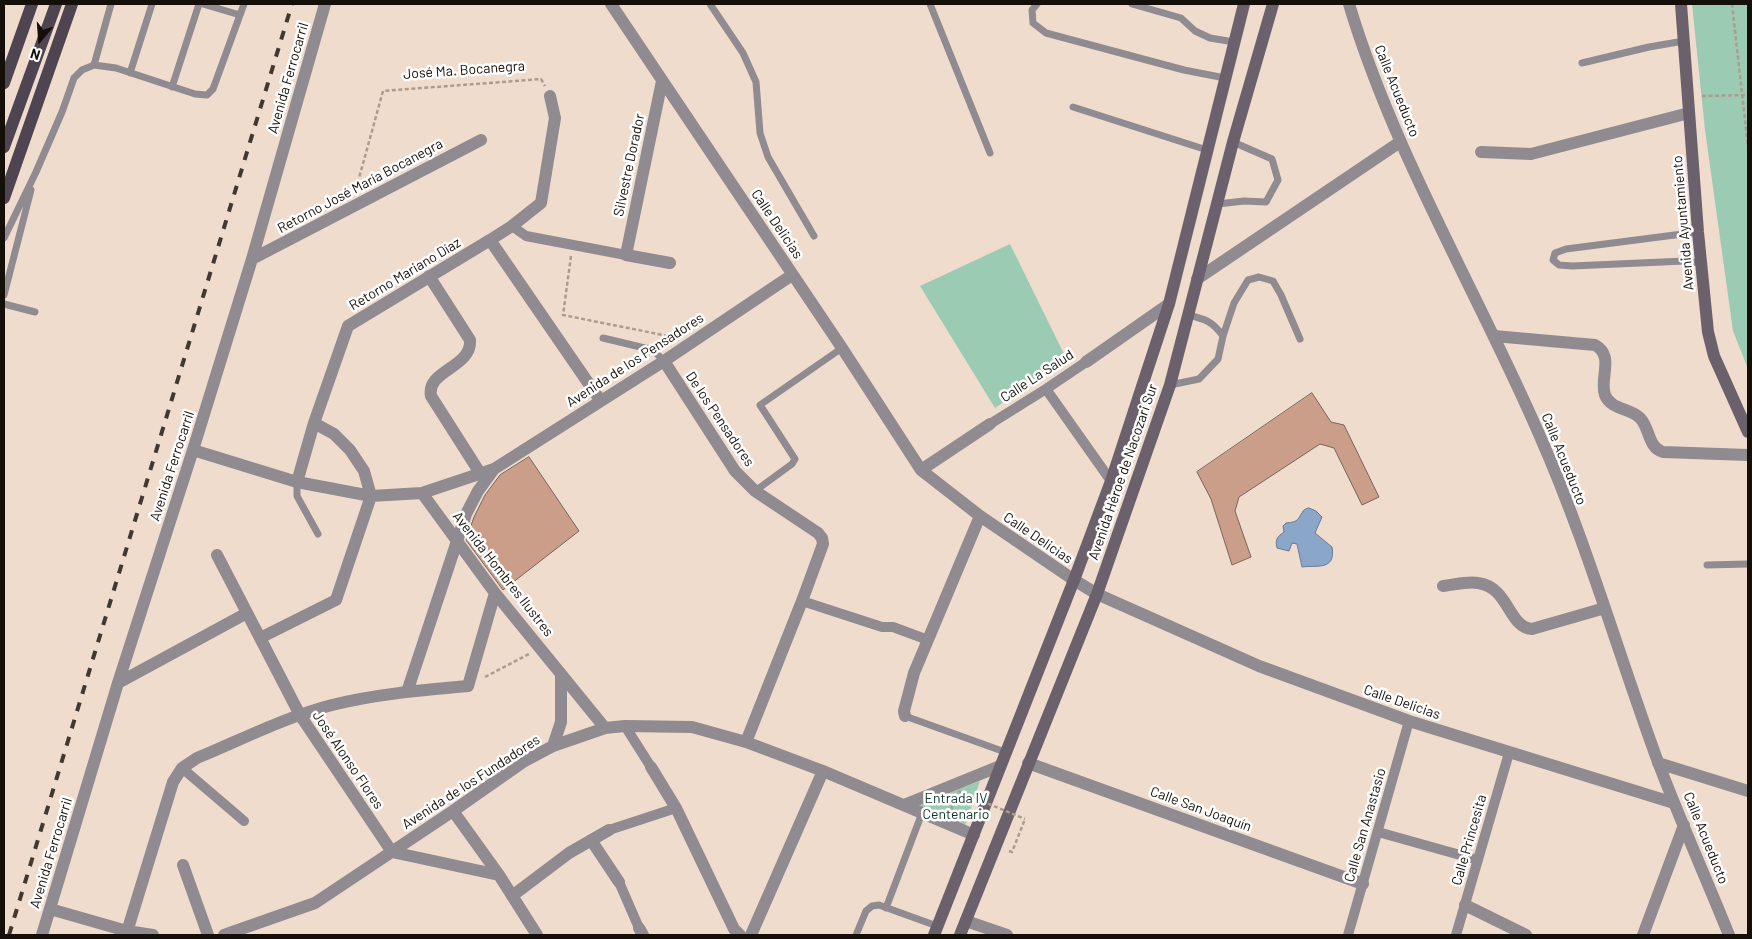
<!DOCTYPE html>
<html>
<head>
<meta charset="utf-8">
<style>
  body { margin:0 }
  #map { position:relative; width:1752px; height:939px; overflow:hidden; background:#f0dccd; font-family:Barlow,sans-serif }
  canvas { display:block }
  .frame { position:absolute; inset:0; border:5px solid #150f09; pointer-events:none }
  .north { position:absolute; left:15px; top:15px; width:50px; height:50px; -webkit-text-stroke:4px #fff; paint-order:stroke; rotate:198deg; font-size:14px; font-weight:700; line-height:20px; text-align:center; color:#150f09 }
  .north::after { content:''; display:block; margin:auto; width:18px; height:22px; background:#150f09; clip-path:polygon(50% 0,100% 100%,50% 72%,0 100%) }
</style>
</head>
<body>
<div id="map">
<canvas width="1752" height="939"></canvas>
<div class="frame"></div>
<div class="north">N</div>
</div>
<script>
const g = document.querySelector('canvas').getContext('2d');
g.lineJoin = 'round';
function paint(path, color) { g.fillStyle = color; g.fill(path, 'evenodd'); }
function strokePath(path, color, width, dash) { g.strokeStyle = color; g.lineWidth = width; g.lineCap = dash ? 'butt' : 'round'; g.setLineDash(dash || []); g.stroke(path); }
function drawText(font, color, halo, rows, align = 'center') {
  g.font = font + ' Barlow,sans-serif'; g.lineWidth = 5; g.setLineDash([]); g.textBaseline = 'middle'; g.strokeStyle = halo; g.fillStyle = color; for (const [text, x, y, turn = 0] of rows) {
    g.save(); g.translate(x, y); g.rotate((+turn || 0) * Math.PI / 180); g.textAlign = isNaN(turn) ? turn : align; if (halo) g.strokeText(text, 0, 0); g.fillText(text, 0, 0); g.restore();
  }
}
const green = new Path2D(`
  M1692,4H1748V369L1733,331L1705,130Z
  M1010,244L1067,360L995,408L920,286Z
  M980,781L965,826L915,806Z`);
const water = new Path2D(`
  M1309,508L1316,511L1322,517L1315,533L1332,547C1336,571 1317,565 1302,567L1297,544L1292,543L1289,551L1277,548C1275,539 1277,537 1284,532L1283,526L1286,523C1300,522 1297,519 1304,510Z`);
const building = new Path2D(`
  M1312,393L1331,422L1344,425L1379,497L1362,505L1334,448L1320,444L1239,497L1235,511L1251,557L1232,565L1211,499L1197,472Z
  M529,457L579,531L503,590L466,540L474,517L485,495L500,475Z`);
const path = new Path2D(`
  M1732,4L1748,147
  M1702,96L1748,95
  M356,189L383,91L541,79L545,86
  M571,256L563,315L673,337
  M485,677L529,654
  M951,810L955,799
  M1009,851L1012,852L1025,819`);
const service = new Path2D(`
  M203,4L240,15
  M710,4L743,53L756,82L760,133L768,157L814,236
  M930,4L990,153
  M1037,4L1032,10L1033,23L1046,33L1184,70L1225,78
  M1132,4L1181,18L1195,31L1210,38L1234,42
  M1582,63L1649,47L1684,41
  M94,65L111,4
  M130,73L152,4
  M172,87L199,4
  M1073,107L1207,150
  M1218,204L1244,201L1266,202L1278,180L1272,159L1233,142
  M1698,232L1566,249L1555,253L1553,260L1559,265L1572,266L1685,261L1701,263
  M4,238L36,172L62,112L74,78L82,70L94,65L116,68L195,94L207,95L213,89L244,4
  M4,295L31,190
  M4,304L35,312
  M1188,315C1205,319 1212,321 1223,336
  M603,338L653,350L664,361
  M1170,385L1199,379L1218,359L1223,336L1234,303L1248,280L1259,277L1273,281L1281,295L1300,339
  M297,482V496L318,534
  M755,491L792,464L795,459L760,405L842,348
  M1707,565L1748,564
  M905,716L1005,752
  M886,908L922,813
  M856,935L866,911L872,906L879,905L937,926`);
const pedestrian = new Path2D(`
  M512,226L526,236L626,255
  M1046,389L1111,481
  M990,424L1046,389L1086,362
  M802,601L882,627H893L928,640
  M625,726L651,767
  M182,768L244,821
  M609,830L676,808
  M1378,832L1478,860
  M619,882L639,928
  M1348,935L1409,721
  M1456,935L1509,753`);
const minor = new Path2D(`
  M611,4L842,348L921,470L980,516L1074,580L1097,594L1259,666L1409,721L1674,803
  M1349,4C1394,154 1477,291 1539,434C1586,540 1618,653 1658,762C1680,820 1706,878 1729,935
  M662,81L626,255L670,263
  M1481,152L1531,154L1689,113
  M490,240L600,400
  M252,259L481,140
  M429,276L470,340C472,368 426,370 431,396L480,473
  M1197,279L1400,142
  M1494,336L1595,345C1615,356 1599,378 1605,395C1611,410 1630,408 1640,418C1650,428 1648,448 1663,452L1748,455
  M664,361L735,471L755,491L818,533L822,538L823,544L802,601L746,742
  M1086,362L1169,304
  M193,450L297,482L371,496L422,493L494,469L664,361L792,275
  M921,470L990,424
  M297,482L314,423L348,326L490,240L512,226L541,203L555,118L550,96
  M422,493L495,593L605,728
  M217,555L300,715L392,852L499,875
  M1443,586C1454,585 1467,581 1478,583C1509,587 1508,627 1532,629L1605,608
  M260,638L336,600L371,496L364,471L350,450L334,434L314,423
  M118,683L247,613
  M407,692L466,514L478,491L494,469
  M905,716L904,711L914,673L980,516
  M553,746L561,722V674
  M1028,763L1363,884
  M1658,763L1748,791
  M651,767L676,808L734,929L740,935
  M904,805L1000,766
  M453,811L499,875L537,935
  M591,840L619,882
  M183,865L208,935
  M512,896L569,853L609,830
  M1465,905L1526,935
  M50,909L127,931L153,935
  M966,921L1007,935
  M639,928L643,935
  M42,935L118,683L193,450L252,259L325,4
  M126,935L173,782L182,768L197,758C241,740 285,717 332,705C376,694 423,690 468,686L495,593
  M224,935L315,903L453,811L523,762L553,746L605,728L625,726L692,727L746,742L823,771L974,835
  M751,935L823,771
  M1643,935L1684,825`);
const secondary = new Path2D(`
  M1681,4L1698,232L1708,332L1714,356L1748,432
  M934,935L1074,580L1111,481L1169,304L1244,4
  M960,935L1097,594L1170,385L1233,142L1273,4`);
const primary = new Path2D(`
  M4,83L32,4
  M4,147L56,4
  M4,198L72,4`);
const rail = new Path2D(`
  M9,935L292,4`);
const pathBridge = new Path2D(`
  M958,791L1025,819`);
const streetNames = [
  ["José Ma. Bocanegra",464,70,-4],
  ["Avenida Ferrocarril",288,78,-74],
  ["Calle Acueducto",1397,91,68],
  ["Silvestre Dorador",629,165,-78],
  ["Retorno José María Bocanegra",360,186,-28],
  ["Avenida Ayuntamiento",1683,223,-95],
  ["Calle Delicias",777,224,56],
  ["Retorno Mariano Díaz",405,274,-31],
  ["Avenida de los Pensadores",635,360,-33],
  ["Calle La Salud",1037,376,-33],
  ["De los Pensadores",720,419,56],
  ["Calle Acueducto",1564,459,68],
  ["Avenida Ferrocarril",172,466,-72],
  ["Avenida Héroe de Nacozari Sur",1123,472,-71],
  ["Calle Delicias",1038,538,34],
  ["Avenida Hombres Ilustres",503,574,52],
  ["Calle Delicias",1402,702,19],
  ["José Alonso Flores",348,760,56],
  ["Avenida de los Fundadores",471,782,-33],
  ["Calle San Joaquín",1201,809,20],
  ["Calle San Anastasio",1365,825,-74],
  ["Calle Acueducto",1706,838,68],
  ["Calle Princesita",1469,840,-74],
  ["Avenida Ferrocarril",51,853,-73]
];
const parkNames = [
  ["Entrada IV",956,798],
  ["Centenario",956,814]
];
paint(green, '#9bcbb3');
paint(water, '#8aa7ca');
strokePath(water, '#677990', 1);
paint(building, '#cb9e8a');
strokePath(building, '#78645a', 1);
strokePath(path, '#ac9c90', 2.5, [4, 2.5]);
strokePath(service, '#908a91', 7);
strokePath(pedestrian, '#908a91', 10);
strokePath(minor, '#908a91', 12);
strokePath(secondary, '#6a616c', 12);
strokePath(primary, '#4f4451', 12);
strokePath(rail, '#413830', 4, [9, 9]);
strokePath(pathBridge, '#ac9c90', 2.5, [4, 2.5]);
drawText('14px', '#150f09', '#fff', streetNames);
drawText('14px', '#0e3827', '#fff', parkNames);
</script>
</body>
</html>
